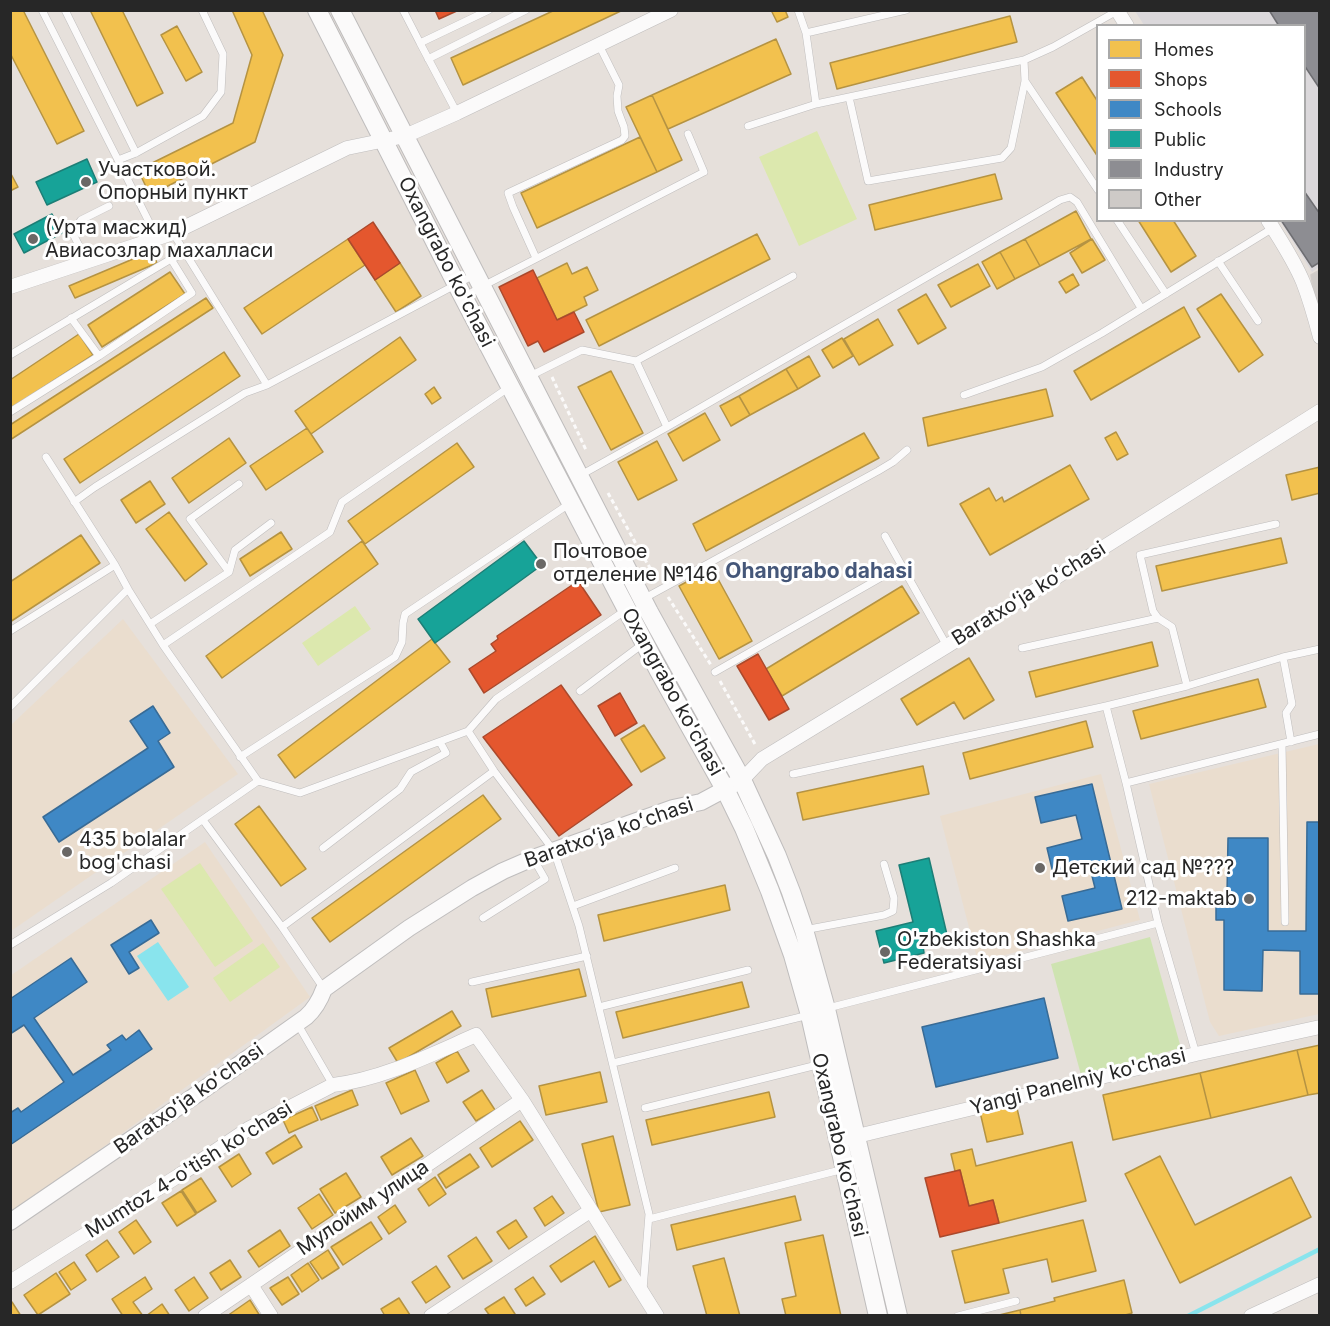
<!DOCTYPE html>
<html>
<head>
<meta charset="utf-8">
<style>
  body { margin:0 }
  #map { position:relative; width:1330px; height:1326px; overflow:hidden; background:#e6e0db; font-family:Inter,sans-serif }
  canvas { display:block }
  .frame { position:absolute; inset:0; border:12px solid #272727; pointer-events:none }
  .legend { position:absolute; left:1096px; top:24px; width:210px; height:198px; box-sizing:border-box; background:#fff; border:2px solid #a9a9a9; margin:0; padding:8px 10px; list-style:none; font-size:18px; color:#272727 }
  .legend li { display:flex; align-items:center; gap:12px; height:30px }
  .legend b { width:30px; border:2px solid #a9a9a9 }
</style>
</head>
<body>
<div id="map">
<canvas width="1330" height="1326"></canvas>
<div class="frame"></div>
<ul class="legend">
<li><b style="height:16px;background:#f2c14e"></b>Homes</li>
<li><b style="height:16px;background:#e4572e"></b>Shops</li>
<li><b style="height:16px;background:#3f88c5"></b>Schools</li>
<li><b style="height:16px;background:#17a398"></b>Public</li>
<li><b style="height:16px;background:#8d8d92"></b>Industry</li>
<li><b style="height:16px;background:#cecac7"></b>Other</li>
</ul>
</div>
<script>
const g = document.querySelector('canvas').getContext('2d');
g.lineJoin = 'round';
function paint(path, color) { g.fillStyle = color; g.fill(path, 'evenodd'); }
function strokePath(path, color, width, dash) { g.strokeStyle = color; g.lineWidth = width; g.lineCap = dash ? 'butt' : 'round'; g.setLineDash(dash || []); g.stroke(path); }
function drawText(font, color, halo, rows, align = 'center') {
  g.font = font + ' Inter,sans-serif'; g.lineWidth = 6; g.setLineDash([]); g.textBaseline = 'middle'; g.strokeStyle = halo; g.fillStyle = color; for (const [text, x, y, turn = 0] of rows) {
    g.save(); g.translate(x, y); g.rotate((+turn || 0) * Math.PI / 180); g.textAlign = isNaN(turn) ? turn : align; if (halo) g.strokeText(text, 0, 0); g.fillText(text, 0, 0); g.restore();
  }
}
const industrial = new Path2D(`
  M1135,11H1319V267L1312,272L1280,221L1304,220V26L1144,25Z`);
const education = new Path2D(`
  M123,619L238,774L11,931V725Z
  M1319,744V1014L1219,1036L1210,1022L1149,784Z
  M1101,774L1140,920L978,962L940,816Z
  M205,842L310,997L15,1211L10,1206V976Z`);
const green = new Path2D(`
  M1150,937L1181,1048L1081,1075L1051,964Z`);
const pitch = new Path2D(`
  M817,131L857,219L799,246L759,157Z
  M355,606L371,629L318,666L302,643Z
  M200,863L253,941L215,967L161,889Z
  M263,943L280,967L230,1002L213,978Z`);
const water = new Path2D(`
  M158,942L189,987L168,1001L137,956Z`);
const homes = new Path2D(`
  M13,10H23L84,131L57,144L10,53V12Z
  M90,10H122L163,93L137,106Z
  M232,10H262L283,55L255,142L150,195L138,170L233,123L252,55Z
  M555,10H623L463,85L451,58Z
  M771,10H785L788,17L777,22Z
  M1010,16L1017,42L837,89L830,63Z
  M177,26L202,72L186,81L161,35Z
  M776,39L791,74L668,129L652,95Z
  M1082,77L1098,102V157L1056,93Z
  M652,95L682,160L657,172L626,107Z
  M640,137L657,172L537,228L521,193Z
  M10,172L18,187L10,191Z
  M995,174L1002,199L875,230L869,205Z
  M1076,211L1091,239L1040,266L1025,239Z
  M1138,220H1173L1196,256L1171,272Z
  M757,234L770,259L599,346L586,320Z
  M348,239L365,265L262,334L244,308Z
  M1025,239L1040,266L1015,279L1000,252Z
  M1092,239L1105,260L1082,273L1070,253Z
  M152,251L157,263L75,298L69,286Z
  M1000,252L1015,279L997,289L982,262Z
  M400,263L421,296L396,312L375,280Z
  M567,263L572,274L587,267L598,290L584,297L587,305L557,320L537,278Z
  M978,264L990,286L951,307L938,285Z
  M170,272L185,294L102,347L88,325Z
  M1073,274L1079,285L1066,293L1059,282Z
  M926,294L946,328L918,344L898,310Z
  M1221,294L1263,355L1239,372L1197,309Z
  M206,298L213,308L10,440V425Z
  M1184,307L1200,337L1091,400L1074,371Z
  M878,319L893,345L859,365L844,339Z
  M79,334L93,355L10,409V380Z
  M400,337L416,360L311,434L295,411Z
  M842,338L853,356L833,368L822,350Z
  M224,352L240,376L80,483L64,459Z
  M809,356L820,376L798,389L786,369Z
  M786,369L798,389L750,415L739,396Z
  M611,371L643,433L611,450L578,387Z
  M434,387L441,398L432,404L425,394Z
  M1046,389L1053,416L928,446L923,418Z
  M739,396L750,415L731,426L720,406Z
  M705,413L720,440L683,461L668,434Z
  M307,428L323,452L266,490L250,466Z
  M1116,432L1128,454L1117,460L1105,438Z
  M864,433L879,458L706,551L693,524Z
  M229,438L246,463L189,503L172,478Z
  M657,441L677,480L638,500L618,462Z
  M457,443L474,467L365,544L348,521Z
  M1070,465L1089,499L990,555L960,504L989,488L996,501L1002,497L1004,502Z
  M1320,467V493L1292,500L1286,475Z
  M150,481L165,504L136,523L121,500Z
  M169,512L207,564L185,581L146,529Z
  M281,532L292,549L250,576L240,559Z
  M81,535L100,563L10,622V582Z
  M1281,538L1287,563L1162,591L1156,566Z
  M362,541L378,564L222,678L206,656Z
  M712,568L752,641L719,659L679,586Z
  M902,586L919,613L782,696L766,669Z
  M432,639L450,662L295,778L278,755Z
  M1152,642L1158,666L1036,697L1029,672Z
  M969,658L994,700L964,719L954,702L917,725L901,699Z
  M1258,679L1266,707L1141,739L1133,711Z
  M1086,721L1093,747L970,779L963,753Z
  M644,725L665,758L641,772L621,739Z
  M923,766L929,794L803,820L797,793Z
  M483,795L501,819L330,942L312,918Z
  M259,806L306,869L281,886L235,824Z
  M725,885L730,910L604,941L598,915Z
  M579,969L586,996L492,1017L486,989Z
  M742,982L749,1007L623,1038L616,1012Z
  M452,1011L461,1026L398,1063L389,1048Z
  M1320,1045V1093L1308,1095L1297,1050Z
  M1297,1050L1308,1095L1211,1118L1200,1073Z
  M457,1051L469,1071L447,1083L436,1063Z
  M415,1070L429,1101L401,1114L386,1083Z
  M600,1072L607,1102L546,1115L539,1086Z
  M1200,1073L1211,1118L1113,1140L1103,1095Z
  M352,1090L358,1105L321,1120L315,1106Z
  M482,1090L495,1110L476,1121L463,1102Z
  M769,1092L775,1117L652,1145L646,1120Z
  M1016,1104L1023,1134L987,1142L980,1112Z
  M312,1107L318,1120L289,1133L283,1120Z
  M520,1121L533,1140L492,1167L480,1148Z
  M295,1135L302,1147L273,1164L266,1153Z
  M613,1136L630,1205L599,1212L582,1144Z
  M411,1138L423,1156L392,1175L381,1157Z
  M1072,1142L1086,1201L999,1223L993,1200L969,1206L960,1170L955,1171L951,1154L972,1149L976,1166Z
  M239,1154L251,1174L232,1187L219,1167Z
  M470,1154L479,1167L446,1188L438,1175Z
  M1160,1156L1195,1225L1291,1177L1311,1217L1180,1283L1125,1174Z
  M346,1173L361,1197L335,1213L320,1189Z
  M435,1177L446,1194L429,1206L418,1189Z
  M201,1178L216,1201L197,1213L182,1190Z
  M181,1191L196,1214L177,1226L162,1203Z
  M319,1194L333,1215L312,1229L298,1208Z
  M552,1196L564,1213L545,1226L534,1208Z
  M795,1196L801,1220L677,1250L671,1225Z
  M395,1205L406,1222L389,1234L378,1217Z
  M136,1220L151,1242L134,1254L119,1232Z
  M516,1220L527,1237L509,1249L497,1232Z
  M1083,1220L1096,1271L1052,1282L1047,1259L1003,1269L1009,1293L965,1303L952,1251Z
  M371,1222L382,1239L343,1265L331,1247Z
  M280,1230L290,1246L259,1267L248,1251Z
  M823,1235L841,1316H786L782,1299L796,1296L785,1243Z
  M595,1236L621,1280L609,1287L594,1261L561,1282L550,1266Z
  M476,1237L492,1261L463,1279L448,1256Z
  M107,1240L119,1257L97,1272L86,1255Z
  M328,1250L339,1268L322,1279L310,1262Z
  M724,1258L740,1316H707L693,1266Z
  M230,1260L241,1277L221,1290L210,1273Z
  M74,1262L86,1280L71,1290L59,1272Z
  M308,1263L319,1280L302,1292L291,1275Z
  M436,1266L450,1287L426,1303L412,1282Z
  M56,1273L70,1294L38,1315L24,1295Z
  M145,1277L152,1289L133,1302L143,1316H123L112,1299Z
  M194,1277L208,1298L189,1311L175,1290Z
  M288,1277L299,1294L282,1305L270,1288Z
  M533,1277L545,1294L526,1306L515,1289Z
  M1124,1280L1132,1313L1122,1316H1021L1020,1310L1055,1301L1054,1298Z
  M504,1297L515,1314L513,1316H490L485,1309Z
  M399,1298L410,1315L385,1316L381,1309Z
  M250,1300L260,1316H227Z
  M12,1302L21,1316H10V1303Z
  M162,1304L170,1316H146Z
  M1020,1310L1021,1316H995Z`);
const shops = new Path2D(`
  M435,10H459L439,19Z
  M373,222L400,263L375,280L348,239Z
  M533,270L557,320L574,312L584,332L544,352L538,341L528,346L499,287Z
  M578,581L601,615L484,693L469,669L496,651L491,644L498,639L497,636Z
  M758,654L789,709L769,720L737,666Z
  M561,685L632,785L559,836L483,737Z
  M620,693L637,723L615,736L598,706Z
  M960,1170L969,1206L993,1200L999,1223L940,1237L925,1178Z`);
const schools = new Path2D(`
  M153,706L170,733L158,741L174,767L59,842L43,817L148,748L130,721Z
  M1092,784L1122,909L1068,921L1062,896L1095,888L1089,864L1053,873L1047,848L1082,839L1076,815L1041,823L1035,797Z
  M1307,822H1320V994H1300V951L1263,950L1262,991L1224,990V920H1216V894H1227L1228,838H1268V931H1306Z
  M151,920L159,933L129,952L139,968L129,974L111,945Z
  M71,958L87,982L34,1018L73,1075L111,1050L107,1045L122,1035L126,1040L139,1030L152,1049L10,1145V1113L18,1108L21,1112L64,1082L24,1025L10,1034V999Z
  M1044,998L1058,1058L936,1087L922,1027Z`);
const public = new Path2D(`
  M87,159L97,182L47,205L36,182Z
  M52,214L62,233L24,253L14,234Z
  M524,541L542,565L435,643L418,619Z
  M929,858L948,939L923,945L924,953L884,963L876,931L913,922L899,865Z`);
const industry = new Path2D(`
  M1269,10H1320V89L1304,65V26H1279Z
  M1304,191L1320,214V262L1312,267L1281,220H1304Z`);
const stream = new Path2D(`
  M1188,1316L1320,1249`);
const building = new Path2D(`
  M1320,270V315L1315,303L1311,275Z`);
const path = new Path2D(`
  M552,377L586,450
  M608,493L641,553L658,581
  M668,597L711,665
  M720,681L756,746`);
const service = new Path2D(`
  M42,10L118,160L136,153L203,116L221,92L223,54L202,10
  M65,10L136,153
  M403,10L420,43
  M798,10L806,33L816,104L1024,60L1053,47L1117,11
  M806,33L906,10
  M428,59L526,10
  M1025,81L1098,190
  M849,97L868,181L1002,158L1011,148L1025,81L1024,60
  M457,113L420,43L489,10
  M748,126L816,104
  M118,160L157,238
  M1117,220L1166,294
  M536,258L513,207L508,193L622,140L625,136L624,127L618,111L617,96L619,85L599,45
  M87,261L72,232L81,220L109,206
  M1218,261L1258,321
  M464,297L481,287L704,172L688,134
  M71,318L99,356L192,293L171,259
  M10,355L171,259L186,253
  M636,361L667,427
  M530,376L582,350L636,361L793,276
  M267,385L474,275
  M964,395L1042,367L1102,333L1273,228
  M10,412L99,356
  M46,457L115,565L128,589L163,645L258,781
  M579,476L667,427L1036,214L1060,200L1070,197L1077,202L1141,308
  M74,502L95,487L245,393L267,385L173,233
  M885,536L947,646
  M229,572L235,550L271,523
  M643,599L878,471L893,462L907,450
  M150,624L229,572L190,519L239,484
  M10,631L115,565
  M163,645L330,532L342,502L508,388
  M1022,648L1158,618
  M1283,657L1292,704L1286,713L1291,742
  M715,672L901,566
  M1187,686L1172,627L1158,618L1153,611L1140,555L1276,524
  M580,691L644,643
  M10,707L128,589
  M468,731L494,771L554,851L579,926L649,1214L643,1290
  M1282,744L1285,922
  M240,757L395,657L402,642L403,623L405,614L569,504
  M793,774L1106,706
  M1126,783L1320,734
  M203,820L282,927L324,989
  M323,848L400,789L411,772L446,753L440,742
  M573,906L675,868
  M483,918L545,879L533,858
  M1158,923L1196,1054
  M282,927L494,771
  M804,930L884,915L893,911L894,898L884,864
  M10,945L111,883L258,781L300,793L468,731L496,699L626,610
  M472,982L587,956
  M599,1007L748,970
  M828,1008L1158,923L1126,783L1106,706L1187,686L1283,657L1320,649
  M297,1023L333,1085
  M613,1063L809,1015
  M645,1108L821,1064
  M649,1219L844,1169
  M958,1316L1016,1301`);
const minor = new Path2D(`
  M1117,10L1127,26
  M1268,220C1281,241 1294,260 1303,282C1310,300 1315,318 1320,337
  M10,287L173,233L347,148L405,136L457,113L671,10
  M742,780L762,759L947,646L1320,411
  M849,1138L1196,1054L1320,1027
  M10,1282L178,1176L248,1129L333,1085C383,1079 430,1055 476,1035L522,1100L657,1316
  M251,1285L271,1316
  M205,1316L251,1285L522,1100
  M431,1316L590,1211
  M1251,1316L1320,1284`);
const tertiary = new Path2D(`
  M10,1222L193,1097L306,1017C315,1009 320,1000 324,989L409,928L472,888L503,871L533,858L673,808L701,802L742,780`);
const secondary = new Path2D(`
  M317,10L457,285L635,625L659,671L725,789L744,828L770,891L793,955L810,1015L878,1316
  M340,10L649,612L742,780L777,856L791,892L804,930L826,1009L898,1316`);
const markers = [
  [86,182,6,"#6a6866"],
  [33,239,6,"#6a6866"],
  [541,564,6,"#6a6866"],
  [67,852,6,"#6a6866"],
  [1040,868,6,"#6a6866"],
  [1249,899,6,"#6a6866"],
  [885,952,6,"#6a6866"]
];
const poiNames = [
  ["Участковой.",98,170],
  ["Опорный пункт",98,193],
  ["(Урта масжид)",45,228],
  ["Авиасозлар махалласи",45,251],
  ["Почтовое",553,552],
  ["отделение №146",553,575],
  ["435 bolalar",79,840],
  ["bog'chasi",79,863],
  ["Детский сад №???",1052,868],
  ["212-maktab",1237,899,"right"],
  ["O'zbekiston Shashka",897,940],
  ["Federatsiyasi",897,963]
];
const streetNames = [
  ["Oxangrabo ko'chasi",446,262,63],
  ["Baratxoʻja koʻchasi",1029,594,-32],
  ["Oxangrabo ko'chasi",672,692,61],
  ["Baratxoʻja koʻchasi",609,833,-19],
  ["Yangi Panelniy ko'chasi",1078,1082,-14],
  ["Baratxoʻja koʻchasi",189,1099,-35],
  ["Oxangrabo ko'chasi",839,1145,77],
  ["Mumtoz 4-o'tish ko'chasi",189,1170,-32],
  ["Мулойим улица",363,1208,-34]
];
const neighbourhoodNames = [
  ["Ohangrabo dahasi",819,572]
];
paint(industrial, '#dbd8db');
paint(education, '#eaddce');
paint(green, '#cee3b1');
paint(pitch, '#dce8ae');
paint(water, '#89e4ed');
paint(homes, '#f2c14e');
strokePath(homes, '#b59342', 1.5);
paint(shops, '#e4572e');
strokePath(shops, '#ab492c', 1.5);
paint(schools, '#3f88c5');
strokePath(schools, '#386b96', 1.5);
paint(public, '#17a398');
strokePath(public, '#1c7e76', 1.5);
paint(industry, '#8d8d92');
strokePath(industry, '#6e6e72', 1.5);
strokePath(stream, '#89e4ed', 4.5);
paint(building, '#cecac7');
strokePath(building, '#d1ccc8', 1.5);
strokePath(service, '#bfbdbd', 8);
strokePath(minor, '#bfbdbd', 15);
strokePath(tertiary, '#bfbdbd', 18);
strokePath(secondary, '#bfbdbd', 20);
strokePath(path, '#fbfafa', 3, [4.5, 3]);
strokePath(service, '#fbfafa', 7);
strokePath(minor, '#fbfafa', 14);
strokePath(tertiary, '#fbfafa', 16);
strokePath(secondary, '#fbfafa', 18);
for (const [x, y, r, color] of markers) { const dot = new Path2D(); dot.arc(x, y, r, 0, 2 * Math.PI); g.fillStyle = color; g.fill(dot); strokePath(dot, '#fff', 2); }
drawText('20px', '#272727', '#fff', poiNames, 'left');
drawText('20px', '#272727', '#fff', streetNames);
drawText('bold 21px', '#455779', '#fff', neighbourhoodNames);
</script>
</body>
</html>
